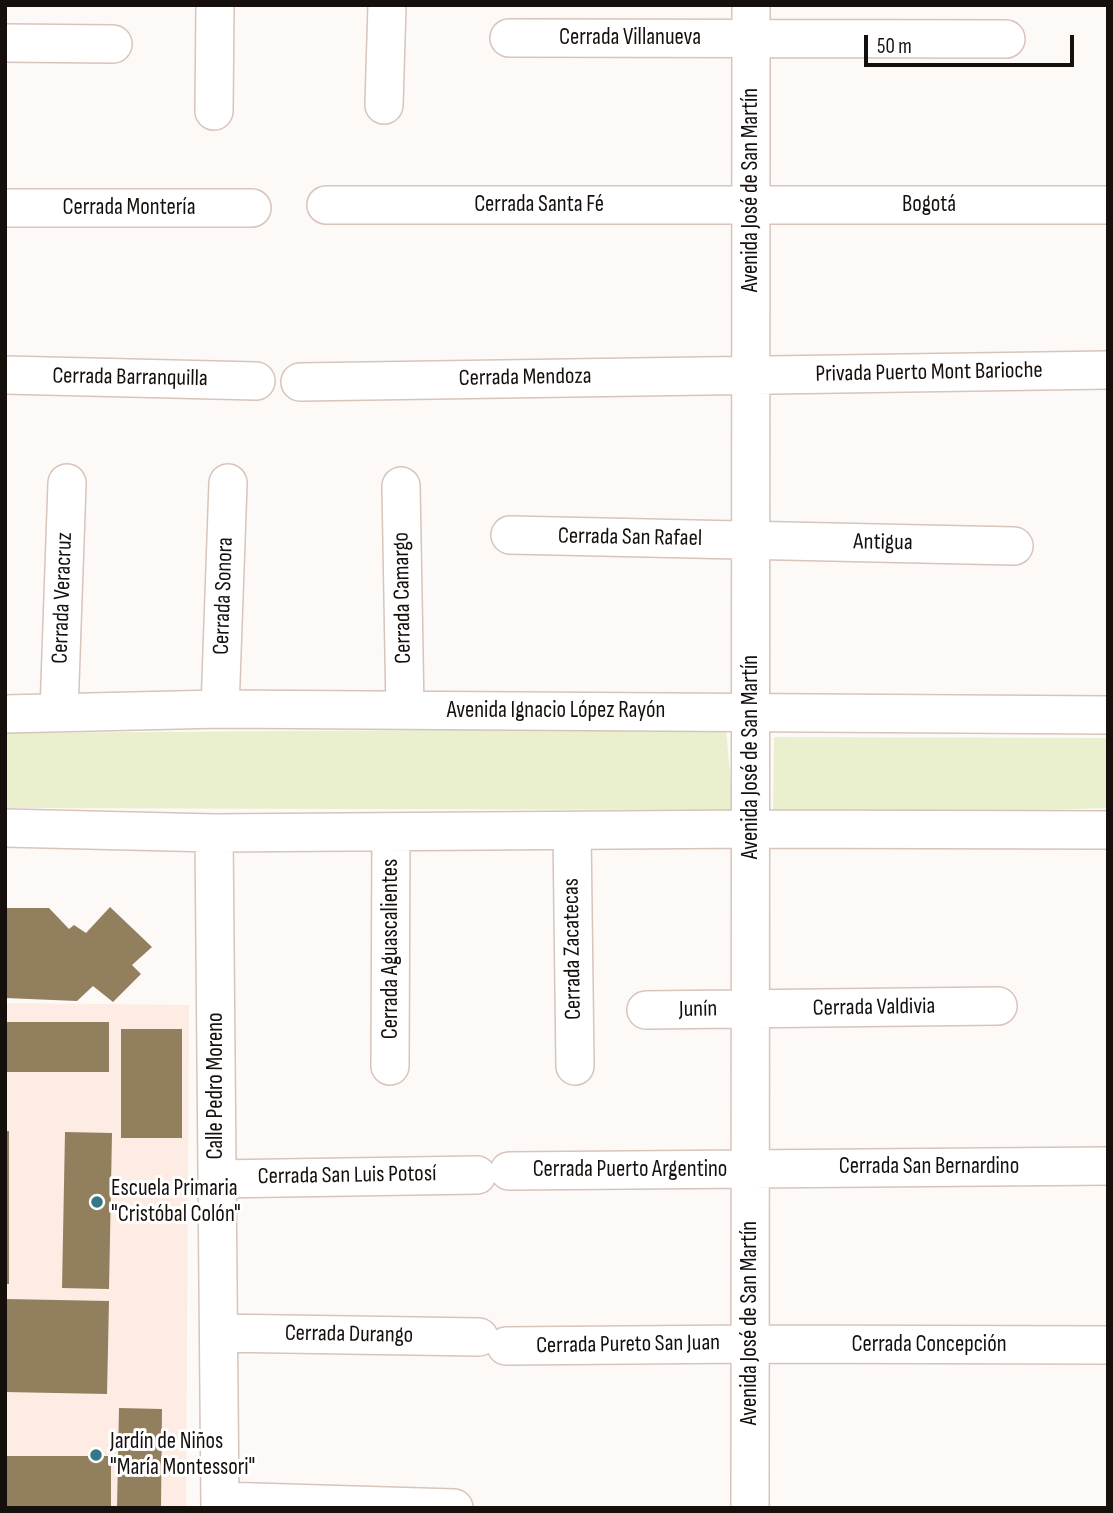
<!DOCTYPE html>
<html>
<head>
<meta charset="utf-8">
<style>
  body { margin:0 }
  #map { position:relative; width:1113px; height:1513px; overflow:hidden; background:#fdf9f7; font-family:"Sofia Sans Condensed",sans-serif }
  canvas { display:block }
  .frame { position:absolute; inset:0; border:7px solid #16100d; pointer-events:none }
  .scale { position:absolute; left:864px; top:35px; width:210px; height:32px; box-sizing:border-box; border:4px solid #16100d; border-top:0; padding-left:9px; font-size:21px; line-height:24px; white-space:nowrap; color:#16100d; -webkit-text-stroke:5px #fff; paint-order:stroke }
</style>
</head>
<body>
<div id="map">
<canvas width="1113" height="1513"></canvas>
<div class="frame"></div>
<div class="scale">50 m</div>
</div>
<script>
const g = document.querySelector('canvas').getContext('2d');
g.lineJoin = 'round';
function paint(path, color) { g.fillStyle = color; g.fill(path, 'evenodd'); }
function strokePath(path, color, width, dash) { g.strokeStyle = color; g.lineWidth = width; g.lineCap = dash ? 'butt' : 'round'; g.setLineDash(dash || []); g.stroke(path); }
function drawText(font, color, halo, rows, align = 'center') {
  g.font = font + ' "Sofia Sans Condensed",sans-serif'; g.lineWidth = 6; g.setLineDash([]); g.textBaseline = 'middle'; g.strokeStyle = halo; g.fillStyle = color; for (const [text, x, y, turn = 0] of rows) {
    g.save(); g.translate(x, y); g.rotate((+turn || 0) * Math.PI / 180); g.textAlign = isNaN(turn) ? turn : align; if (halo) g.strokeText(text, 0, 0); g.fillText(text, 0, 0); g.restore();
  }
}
const built = new Path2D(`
  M5,1003L189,1005L186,1508H5Z`);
const green = new Path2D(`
  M726,728L733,810L5,808V733Z
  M774,737L1108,738V808L773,818Z`);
const building = new Path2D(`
  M110,907L152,947L132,965L141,974L113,1002L93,986L77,1001L5,998V908H49L69,929L74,925L86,933Z
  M5,1022H109V1072H5Z
  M121,1029H182V1138H121Z
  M5,1131H9V1284H5Z
  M65,1132L112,1133L109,1289L62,1288Z
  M5,1299L109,1301L107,1394L5,1392Z
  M119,1408L162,1409L161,1508H117Z
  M7,1456H111V1508H7Z`);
const minor = new Path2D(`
  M509,38L1006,39
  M5,43L113,44
  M384,105L387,5
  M214,111L215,5
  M326,205H1108
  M5,208H252
  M5,375L256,381
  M300,382L1108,370
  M401,486L405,710
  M510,535L1014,546
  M220,709L228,483
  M59,712L67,483
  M5,714L220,709L1108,715
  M5,828L214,833L751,829L1108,830
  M572,831L575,1066
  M214,833L220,1508
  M646,1010L998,1006
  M390,1066L391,832
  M509,1171L1108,1166
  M217,1179L477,1175
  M219,1333L479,1337
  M506,1346L750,1344L1108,1345
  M220,1501L454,1508
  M750,1508L751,5`);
const markers = [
  [97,1202,7,"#347787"],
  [96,1455,7,"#347787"]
];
const streetNames = [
  ["Cerrada Villanueva",630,38],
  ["Avenida José de San Martín",751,190,-90],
  ["Cerrada Santa Fé",539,205],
  ["Bogotá",929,205],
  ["Cerrada Montería",129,208],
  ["Privada Puerto Mont Barioche",929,373,-1],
  ["Cerrada Barranquilla",130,378,1],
  ["Cerrada Mendoza",525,378,-1],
  ["Cerrada San Rafael",630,538,1],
  ["Antigua",883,543,1],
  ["Cerrada Sonora",224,596,-88],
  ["Cerrada Veracruz",63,598,-88],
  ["Cerrada Camargo",403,598,-91],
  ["Avenida Ignacio López Rayón",556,711],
  ["Avenida José de San Martín",751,757,-90],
  ["Cerrada Aguascalientes",391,949,-90],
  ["Cerrada Zacatecas",573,949,-91],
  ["Cerrada Valdivia",874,1008,-1],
  ["Junín",698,1010,-1],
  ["Calle Pedro Moreno",216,1086,-90],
  ["Cerrada San Bernardino",929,1167],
  ["Cerrada Puerto Argentino",630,1170],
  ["Cerrada San Luis Potosí",347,1176,-1],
  ["Avenida José de San Martín",750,1323,-90],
  ["Cerrada Durango",349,1335,1],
  ["Cerrada Pureto San Juan",628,1345,-1],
  ["Cerrada Concepción",929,1345]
];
const poiNames = [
  ["Escuela Primaria",111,1189],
  ["\"Cristóbal Colón\"",111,1215],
  ["Jardín de Niños",110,1442],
  ["\"María Montessori\"",110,1468]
];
paint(built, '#fdece4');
paint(green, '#eaefce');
paint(building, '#927f5d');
strokePath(minor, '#d7c4bb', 40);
strokePath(minor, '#fff', 37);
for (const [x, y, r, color] of markers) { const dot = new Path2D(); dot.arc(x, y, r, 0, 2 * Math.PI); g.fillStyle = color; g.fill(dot); strokePath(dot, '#fff', 2.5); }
drawText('23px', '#16100d', '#fff', streetNames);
drawText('23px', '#16100d', '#fff', poiNames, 'left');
</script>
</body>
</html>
